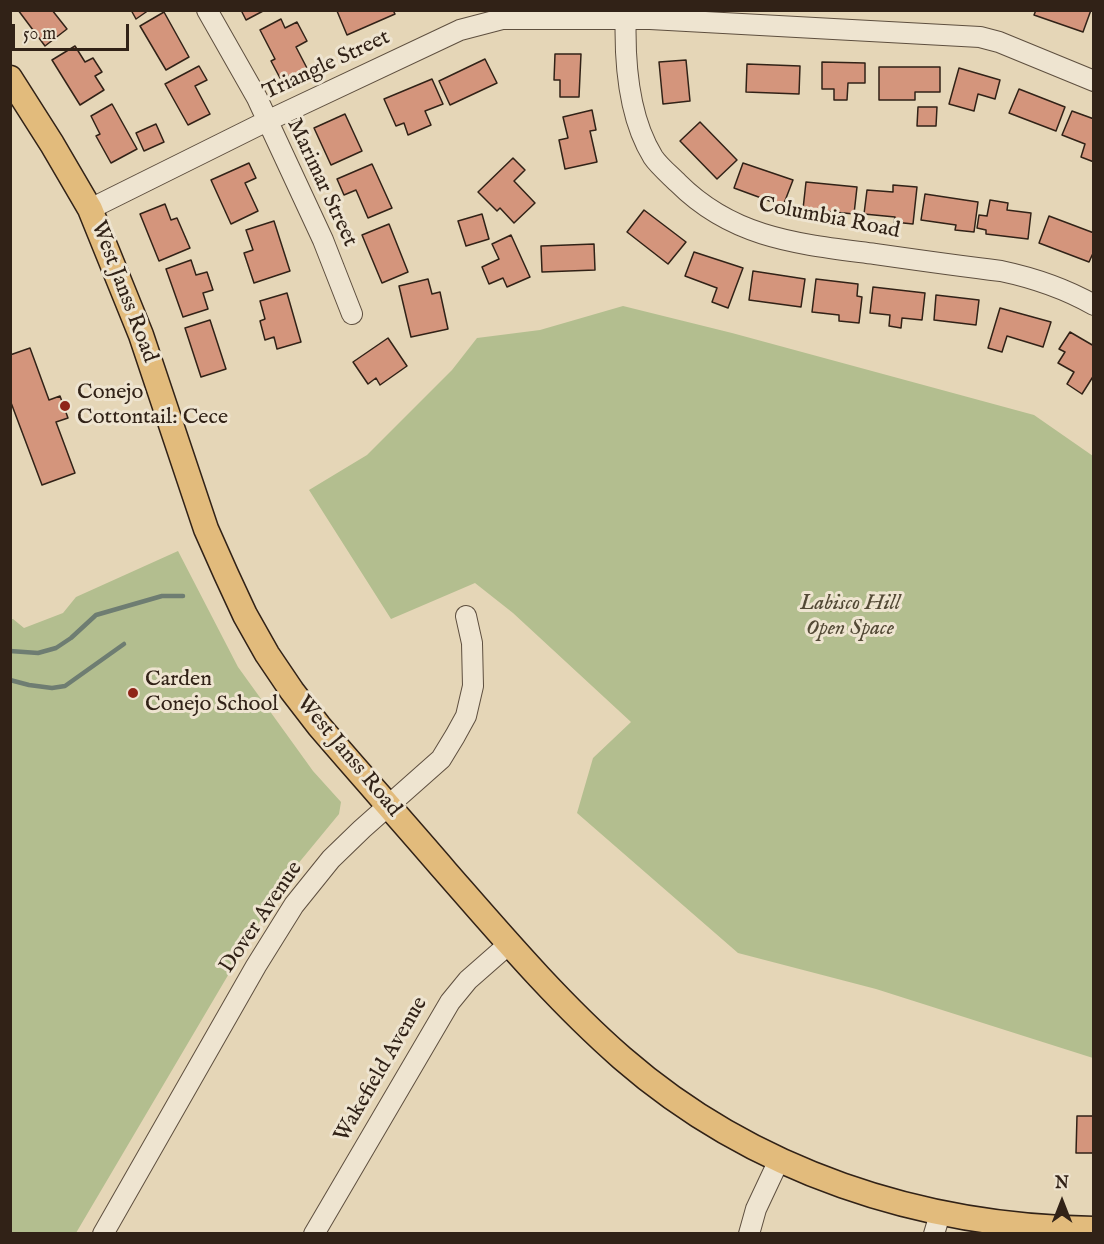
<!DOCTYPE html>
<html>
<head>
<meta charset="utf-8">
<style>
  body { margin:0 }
  #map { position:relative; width:1104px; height:1244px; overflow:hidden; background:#e5d6b7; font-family:"IM FELL English",serif }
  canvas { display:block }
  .frame { position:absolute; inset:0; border:12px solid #312217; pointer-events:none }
  .north { position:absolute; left:1032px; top:1172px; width:60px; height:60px; -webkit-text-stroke:4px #eee4d0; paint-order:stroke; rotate:0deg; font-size:16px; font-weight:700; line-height:24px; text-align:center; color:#312217 }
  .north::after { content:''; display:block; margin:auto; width:21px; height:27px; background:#312217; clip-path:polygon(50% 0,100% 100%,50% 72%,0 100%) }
  .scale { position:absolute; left:12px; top:24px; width:117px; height:27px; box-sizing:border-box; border:3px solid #312217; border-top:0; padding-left:8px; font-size:18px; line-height:21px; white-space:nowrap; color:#312217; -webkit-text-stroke:4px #eee4d0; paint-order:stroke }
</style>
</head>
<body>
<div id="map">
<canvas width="1104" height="1244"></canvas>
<div class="frame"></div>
<div class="north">N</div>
<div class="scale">50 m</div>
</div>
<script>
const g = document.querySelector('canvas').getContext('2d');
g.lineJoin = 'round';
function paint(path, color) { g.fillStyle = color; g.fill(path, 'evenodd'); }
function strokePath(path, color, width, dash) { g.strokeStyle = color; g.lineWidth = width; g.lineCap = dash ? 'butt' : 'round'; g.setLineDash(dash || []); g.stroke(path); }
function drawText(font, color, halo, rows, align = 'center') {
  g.font = font + ' "IM FELL English",serif'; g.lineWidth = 6; g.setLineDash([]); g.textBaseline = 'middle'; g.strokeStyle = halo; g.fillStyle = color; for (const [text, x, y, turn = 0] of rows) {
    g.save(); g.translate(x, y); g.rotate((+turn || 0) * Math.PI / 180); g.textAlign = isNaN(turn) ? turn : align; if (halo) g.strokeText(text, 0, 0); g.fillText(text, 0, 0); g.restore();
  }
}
const green = new Path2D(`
  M623,306L732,333L1034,415L1093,456V1058L876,989L738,953L577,813L593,758L631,722L513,613L475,583L391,619L309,490L367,455L452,370L477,338L540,330Z
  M178,551L238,667L313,771L341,802L339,814L283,882L76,1233H11V619H13L24,628L63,613L76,597Z`);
const stream = new Path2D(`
  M10,651L38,653L56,648L71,638L96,615L162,596H183
  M10,680L29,685L52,688L65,686L124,644`);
const building = new Path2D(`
  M18,10H52L67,29L45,46Z
  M131,10H149L136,19Z
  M241,10H265L246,20Z
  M393,10L395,14L347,35L337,11Z
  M1036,10H1091L1083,32L1034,15Z
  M164,12L189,57L166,70L140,26Z
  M281,19L285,28L297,22L307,41L296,47L309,72L291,82L287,74L280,78L271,61L275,59L260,30Z
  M75,46L85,62L93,58L102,72L95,76L104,90L80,105L52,60Z
  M555,54H581L579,97H560V80H554Z
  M485,59L497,83L450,105L439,81Z
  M686,60L690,101L663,104L659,62Z
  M822,62L865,63V83H848L847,100H834V89H822Z
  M747,64L800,66L799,94L746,92Z
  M199,66L207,80L195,86L210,114L188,125L165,84Z
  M879,67H940V92H915V100H879Z
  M959,68L1000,80L995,99L978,94L974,111L949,104Z
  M432,79L443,104L425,111L431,125L408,135L404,123L396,126L384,99Z
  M1019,89L1065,107L1056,131L1009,113Z
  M112,104L137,149L111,163L96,136L100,134L91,116Z
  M918,107H937L936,126H917Z
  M592,110L596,130L590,131L597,162L565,169L559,140L568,138L563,117Z
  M1072,111L1094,119V162L1081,157L1085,144L1062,135Z
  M345,114L362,151L331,165L314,128Z
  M700,122L737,160L717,179L680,141Z
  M156,124L164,142L144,151L136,133Z
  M513,158L525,170L514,181L535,203L514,223L500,208L497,211L478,192Z
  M249,163L256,178L245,183L258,211L231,224L211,180Z
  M743,163L793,180L783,206L734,188Z
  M372,164L392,208L368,218L356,190L344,195L337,179Z
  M806,182L857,187L854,214L803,209Z
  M893,185L917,187L913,224L894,222L895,217L864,214L867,190L893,192Z
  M925,194L978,202L974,232L955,230L956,225L921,220Z
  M990,200L1008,203L1007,210L1031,213L1028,239L986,234V230L977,228L979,215L987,216Z
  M165,204L171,220L177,218L190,248L159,261L140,214Z
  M644,210L686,242L668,264L627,232Z
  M482,214L489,239L466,246L458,221Z
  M1049,216L1094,233V251L1089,262L1039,243Z
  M274,221L290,271L254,283L244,253L253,250L246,230Z
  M389,224L408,272L382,283L362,235Z
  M511,235L530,277L507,287L503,278L489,284L482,267L499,259L492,244Z
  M594,244L595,270L542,272L541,246Z
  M694,252L743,268L728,308L712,302L717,288L685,276Z
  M191,260L196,275L207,272L213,290L203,293L208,309L183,317L166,269Z
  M753,271L805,279L801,307L749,300Z
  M428,279L432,294L440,292L448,329L411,337L399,286Z
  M816,279L858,284L857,296L862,297L859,323L839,321V315L812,312Z
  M873,287L925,293L922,320L902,318L901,328L889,326L890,315L870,313Z
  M287,293L301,342L277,349L274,337L265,340L260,321L265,319L260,301Z
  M936,295L979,300L976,325L934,320Z
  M1000,308L1051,322L1043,347L1007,336L1002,352L988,348Z
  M210,320L226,369L201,377L185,328Z
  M1070,332L1094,346V375L1082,394L1067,384L1074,372L1058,363L1065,352L1059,349Z
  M388,338L407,366L380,385L376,378L368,384L353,362Z
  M30,348L49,400L60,396L68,418L56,422L75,473L42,485L10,400V355Z
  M1077,1116H1094V1153H1076Z`);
const minor = new Path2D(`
  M207,10L257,98L323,240L352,314
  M626,10C624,58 627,115 653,157C659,166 670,175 678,183C734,239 800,244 875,254C917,260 959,266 1001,271C1034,278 1064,288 1094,305
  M90,209L267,121L460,30L502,19H650L980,37L999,42L1094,81
  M103,1234L256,966L294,905L331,859L362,829L441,759L455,736L466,716L473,686L472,643L466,616
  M314,1234L450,1002L468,980L509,944
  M749,1234L756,1209L779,1160
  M934,1234L940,1214`);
const major = new Path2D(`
  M10,78L52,144L90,209L141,335L206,529L226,574L245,615L267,654L292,691L319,726C361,775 404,823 446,872C502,936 558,1002 622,1058C753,1172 922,1227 1094,1229`);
const markers = [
  [65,406,6,"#8f2418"],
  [133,693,6,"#8f2418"]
];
const streetNames = [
  ["Triangle Street",327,66,-25],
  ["Marimar Street",321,183,65],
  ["Columbia Road",829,219,11],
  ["West Janss Road",123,292,69],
  ["West Janss Road",348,757,50],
  ["Dover Avenue",262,918,-56],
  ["Wakefield Avenue",382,1070,-60]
];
const poiNames = [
  ["Conejo",77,393],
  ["Cottontail: Cece",77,418],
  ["Carden",145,680],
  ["Conejo School",145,705]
];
const parkNames = [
  ["Labisco Hill",850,604],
  ["Open Space",850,629]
];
paint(green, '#b3be8f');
strokePath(stream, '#6e7d72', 4.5);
paint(building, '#d4957c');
strokePath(building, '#312217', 1.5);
strokePath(minor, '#5e4f3f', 22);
strokePath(major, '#312217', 27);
strokePath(minor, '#eee4d0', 20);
strokePath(major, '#e2bb7c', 24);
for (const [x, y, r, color] of markers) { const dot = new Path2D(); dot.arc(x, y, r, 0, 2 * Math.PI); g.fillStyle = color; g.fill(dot); strokePath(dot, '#eee4d0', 2); }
drawText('22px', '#312217', '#eee4d0', streetNames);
drawText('22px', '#312217', '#eee4d0', poiNames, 'left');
drawText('italic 22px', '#524935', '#eee4d0', parkNames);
</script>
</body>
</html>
